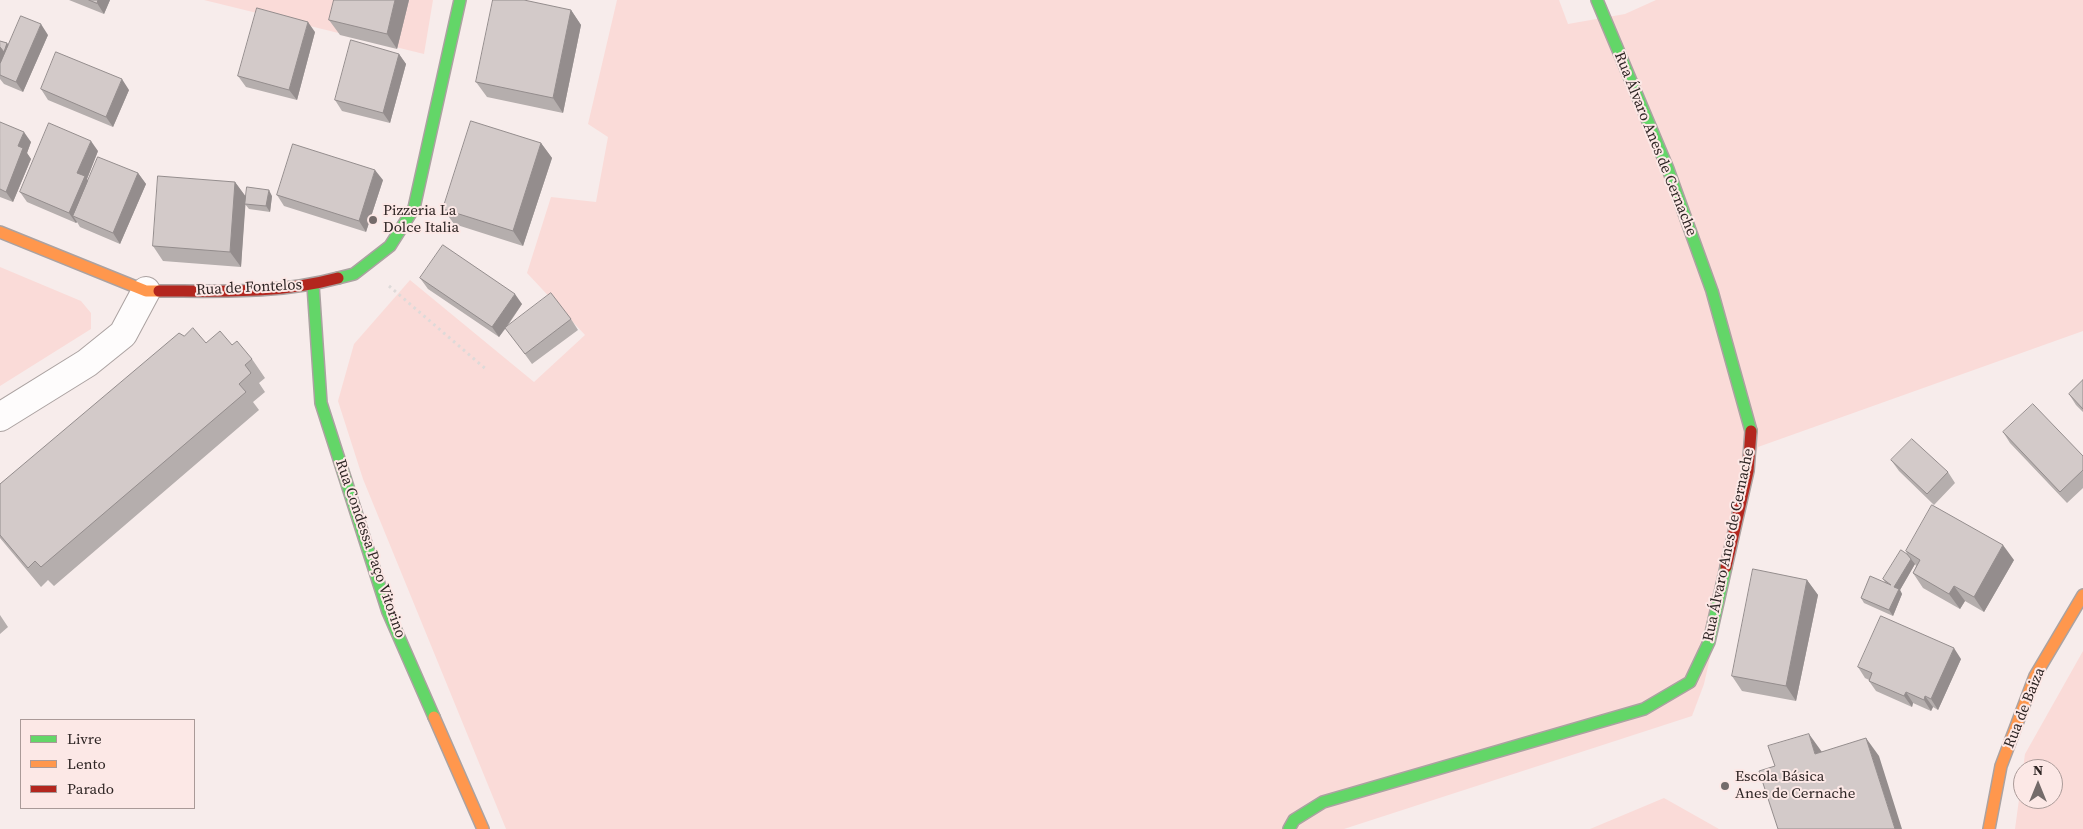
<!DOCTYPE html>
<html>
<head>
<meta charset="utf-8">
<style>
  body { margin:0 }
  #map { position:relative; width:2083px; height:829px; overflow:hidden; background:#f7eceb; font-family:"Source Serif 4",serif }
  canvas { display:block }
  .legend { position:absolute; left:20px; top:719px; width:175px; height:90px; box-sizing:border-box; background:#fce8e6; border:1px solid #aa9a98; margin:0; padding:6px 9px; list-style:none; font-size:15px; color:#2e2524 }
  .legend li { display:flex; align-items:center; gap:10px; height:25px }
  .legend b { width:25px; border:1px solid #aa9a98 }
  .north { position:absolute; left:2013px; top:759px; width:50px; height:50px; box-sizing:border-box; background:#fce8e6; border:1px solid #aa9a98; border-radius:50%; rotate:0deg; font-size:14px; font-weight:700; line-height:20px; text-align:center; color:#2e2524 }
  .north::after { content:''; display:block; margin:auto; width:18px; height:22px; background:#746b6a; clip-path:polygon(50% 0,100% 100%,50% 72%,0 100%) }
</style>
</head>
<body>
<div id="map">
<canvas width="2083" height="829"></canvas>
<ul class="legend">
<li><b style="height:6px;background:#63d668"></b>Livre</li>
<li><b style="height:6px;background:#ff974d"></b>Lento</li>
<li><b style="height:6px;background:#b3261e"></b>Parado</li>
</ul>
<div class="north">N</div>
</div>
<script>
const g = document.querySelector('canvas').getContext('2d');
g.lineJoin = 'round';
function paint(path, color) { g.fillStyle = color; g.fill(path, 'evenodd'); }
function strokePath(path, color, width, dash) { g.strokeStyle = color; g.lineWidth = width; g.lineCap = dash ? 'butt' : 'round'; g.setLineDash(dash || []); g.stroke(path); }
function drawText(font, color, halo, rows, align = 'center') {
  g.font = font + ' "Source Serif 4",serif'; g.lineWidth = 4; g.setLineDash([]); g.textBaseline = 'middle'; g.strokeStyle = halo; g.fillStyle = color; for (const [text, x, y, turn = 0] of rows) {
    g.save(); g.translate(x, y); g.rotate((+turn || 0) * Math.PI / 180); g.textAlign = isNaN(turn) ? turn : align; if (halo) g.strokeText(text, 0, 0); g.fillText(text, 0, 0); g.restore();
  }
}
const green = new Path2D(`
  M204,0H433L424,54Z
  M617,0H1559L1568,24L1625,14L1656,0H2083V331L1758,447L1704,684L1692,716L1344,829H506L363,479L338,401L354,344L410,280L534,382L585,335L527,273L551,197L596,202L608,137L588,124Z
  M0,267L81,301L91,313V329L0,386Z
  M2083,651V829H2015L2023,770V799H2053V769H2023L2025,754Z
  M1664,798L1719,829H1590Z`);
const path = new Path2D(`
  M389,286L487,370`);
const street = new Path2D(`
  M0,417L87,363L123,334L146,291`);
const fast = new Path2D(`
  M1597,0L1668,169L1712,291L1751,431
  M338,278L354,274L390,246L414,208L460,0
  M313,285L321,403L388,612L434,717
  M1289,829L1294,820L1323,802L1644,709L1690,682L1709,642L1726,567`);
const slow = new Path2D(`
  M0,232L146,291H159
  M434,717L483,829
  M1989,829L2001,766L2035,676L2083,595`);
const jam = new Path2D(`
  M159,291C219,291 279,294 338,278
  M1726,567L1748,471L1751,431`);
const wall = new Path2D(`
  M69,0H110L104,14Z
  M409,0L397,49L340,35L329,20Z
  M571,10L581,25L563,113L487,97L476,82Z
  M315,32L297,100L246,87L238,76Z
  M48,35L23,92L4,84L0,79V41L7,43L8,45Z
  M399,54L406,64L390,123L342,111L335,100Z
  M41,89L129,90L113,127L48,100Z
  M0,122L31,142L27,153L31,159L13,202L0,197Z
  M541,143L552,158L523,246L454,224L443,209Z
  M98,151L87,179L88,181L138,173L146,184L120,244L80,227L77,222L76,223L27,202L20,192Z
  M383,180L366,232L284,206L277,195Z
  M235,182L246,197L272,196L270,212L249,209L245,204L241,267L163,261L153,246Z
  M420,278L522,304L507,327L571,319L578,330L532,364L506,328L499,337L428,289Z
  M184,336L206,343L232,345L252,359L265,378L259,383L265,392L253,402L259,410L54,586L48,580L41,587L0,538V484Z
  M2083,380V412L2076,405L2069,394Z
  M2003,432L2083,456V488L2067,503L2010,443Z
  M1891,460L1948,472L1955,483L1934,505L1899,471Z
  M1906,551L2014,560L1984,612L1965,601L1960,609L1923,588L1913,573L1916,566L1915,564L1900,590L1902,594L1893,616L1864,603L1861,598L1885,582L1883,579L1907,554Z
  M1807,580L1818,595L1796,701L1742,691L1732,676Z
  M0,615L8,627L0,634Z
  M1961,659L1938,710L1933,707L1931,711L1913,703L1912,707L1876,691L1869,681V680L1865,678L1858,667Z`);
const shadedWall = new Path2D(`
  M98,0H110L104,14L97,3Z
  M395,0H409L397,49L387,34Z
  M571,10L581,25L563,113L553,98Z
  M308,22L315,32L297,100L289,90Z
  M41,24L48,35L23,92L16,82Z
  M7,43L11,49L0,75V48Z
  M399,54L406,64L390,123L383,113Z
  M122,79L129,90L113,127L106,117Z
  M24,132L31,142L27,153L31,159L13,202L6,192L18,146Z
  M91,141L98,151L87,179L92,187L73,216L77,222L76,223L69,213L77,173Z
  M541,143L552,158L523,246L513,231Z
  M375,170L383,180L366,232L359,221Z
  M138,173L146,184L120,244L113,233Z
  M235,182L246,197L241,267L230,252Z
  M269,190L272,196L270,212L266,206Z
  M515,294L522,304L499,337L492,327Z
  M2003,545L2014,560L1984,612L1974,597Z
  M1911,559L1915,564L1900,590L1902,594L1893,616L1889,610L1894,587Z
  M1807,580L1818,595L1796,701L1786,686Z
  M1954,586L1965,601L1960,609L1949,594Z
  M1954,648L1961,659L1938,710L1931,699Z
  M1906,692L1913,703L1912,707L1904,696Z
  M1925,696L1933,707L1931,711L1924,700Z
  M1809,734L1822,752L1815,754Z
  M1866,738L1879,756L1902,829H1895Z`);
const building = new Path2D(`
  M89,0H98L97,3Z
  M334,0H395L387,34L329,20Z
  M493,0H524L571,10L553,98L476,82Z
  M257,8L308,22L289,90L238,76Z
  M21,16L41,24L16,82L0,75V64Z
  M351,40L399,54L383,113L335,100Z
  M0,41L7,43L4,52L0,47Z
  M56,52L122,79L106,117L41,89Z
  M471,121L541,143L513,231L443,209Z
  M0,122L24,132L18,146L23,148L6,192L0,189Z
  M49,123L91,141L77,173L85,176L69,213L20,192Z
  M293,144L375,170L359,221L277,195Z
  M98,157L138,173L113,233L73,216Z
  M158,176L235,182L230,252L153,246Z
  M247,187L269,190L266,206L245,204Z
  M443,245L515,294L492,327L420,278Z
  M551,293L571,319L525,354L505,328Z
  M193,328L206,343L220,331L232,345L237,341L252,359L245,365L251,373L239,384L246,392L41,567L35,561L28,568L0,535V484L179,333L184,336Z
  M2083,380V409L2069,394Z
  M2033,404L2083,456V470L2060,492L2003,432Z
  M1912,439L1948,472L1927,494L1891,460Z
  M1932,505L2003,545L1974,597L1954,586L1949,594L1913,573L1920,560L1906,551Z
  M1901,550L1907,554L1911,559L1894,587L1899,589L1889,610L1861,598L1870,576L1891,585L1883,579Z
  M1753,569L1807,580L1786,686L1732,676Z
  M1881,616L1954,648L1931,699L1925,696L1924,700L1906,692L1904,696L1869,681L1872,673L1858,667Z
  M1809,734L1815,754L1866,738L1895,829H1778L1759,771L1775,766L1768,746Z`);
const markers = [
  [373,220,5,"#746b6a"],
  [1725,786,5,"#746b6a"]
];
const streetNames = [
  ["Rua Álvaro Anes de Cernache",1655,144,68],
  ["Rua de Fontelos",249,288,-3],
  ["Rua Álvaro Anes de Cernache",1729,545,-78],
  ["Rua Condessa Paço Vitorino",370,549,71],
  ["Rua de Baiza",2025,708,-68]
];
const poiNames = [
  ["Pizzeria La",383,211],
  ["Dolce Italia",383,228],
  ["Escola Básica",1735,777],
  ["Anes de Cernache",1735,794]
];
paint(green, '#fadbd8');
strokePath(street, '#aba2a1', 30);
strokePath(fast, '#aba2a1', 14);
strokePath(slow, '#aba2a1', 14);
strokePath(jam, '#aba2a1', 14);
strokePath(path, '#dedad9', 3, [2.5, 4]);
strokePath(street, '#fefcfc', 28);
strokePath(fast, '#63d668', 11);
strokePath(slow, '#ff974d', 11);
strokePath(jam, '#b3261e', 11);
paint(wall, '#b5aead');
paint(shadedWall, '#948d8d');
paint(building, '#d3cac9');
strokePath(building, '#948d8d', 1);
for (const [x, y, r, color] of markers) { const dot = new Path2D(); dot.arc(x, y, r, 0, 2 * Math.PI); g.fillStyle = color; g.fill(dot); strokePath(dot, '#fce8e6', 2); }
drawText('15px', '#2e2524', '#fce8e6', streetNames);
drawText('15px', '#2e2524', '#fce8e6', poiNames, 'left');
</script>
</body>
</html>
